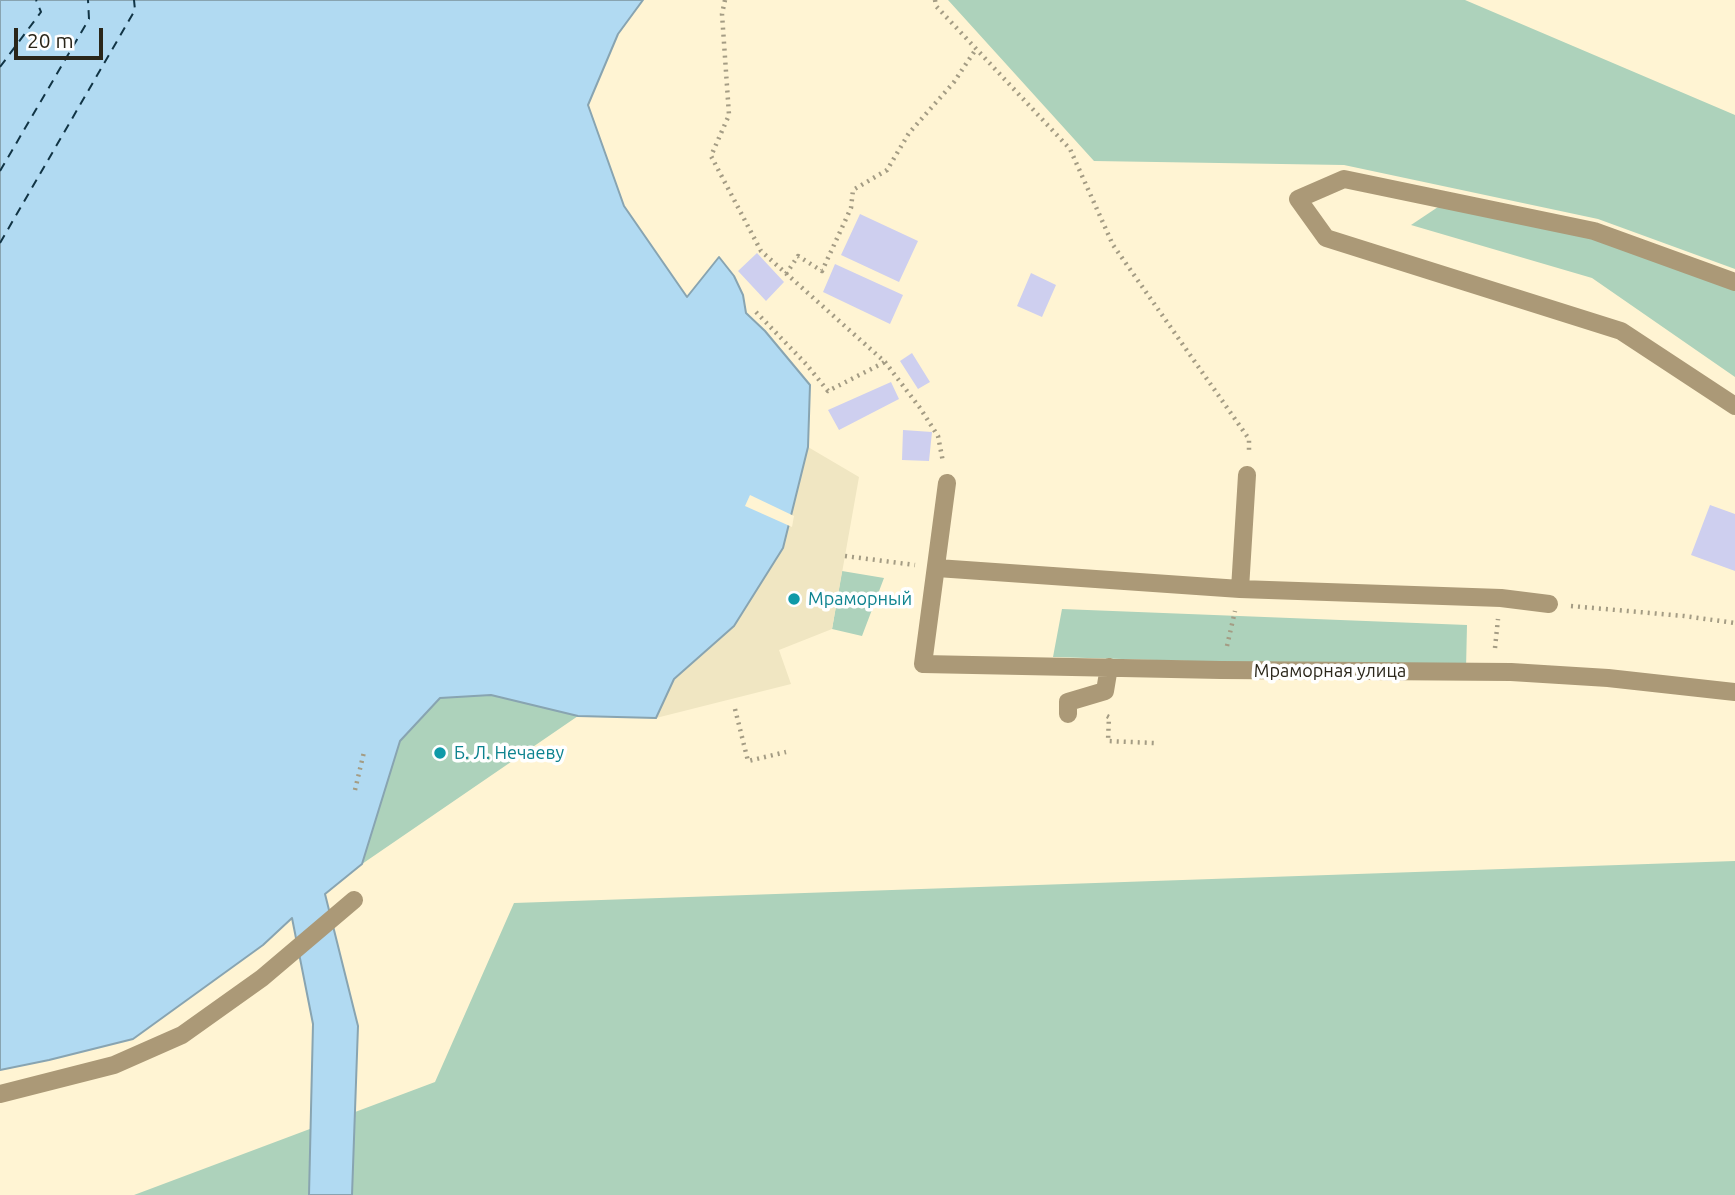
<!DOCTYPE html>
<html>
<head>
<meta charset="utf-8">
<style>
  body { margin:0 }
  #map { position:relative; width:1735px; height:1195px; overflow:hidden; background:#fff4d3; font-family:Ubuntu,sans-serif }
  canvas { display:block }
  .scale { position:absolute; left:14px; top:28px; width:89px; height:32px; box-sizing:border-box; border:4px solid #2a261a; border-top:0; padding-left:9px; font-size:21px; line-height:24px; white-space:nowrap; color:#2a261a; -webkit-text-stroke:5px #fff; paint-order:stroke }
</style>
</head>
<body>
<div id="map">
<canvas width="1735" height="1195"></canvas>
<div class="scale">20 m</div>
</div>
<script>
const g = document.querySelector('canvas').getContext('2d');
g.lineJoin = 'round';
function paint(path, color) { g.fillStyle = color; g.fill(path, 'evenodd'); }
function strokePath(path, color, width, dash) { g.strokeStyle = color; g.lineWidth = width; g.lineCap = dash ? 'butt' : 'round'; g.setLineDash(dash || []); g.stroke(path); }
function drawText(font, color, halo, rows, align = 'center') {
  g.font = font + ' Ubuntu,sans-serif'; g.lineWidth = 7; g.setLineDash([]); g.textBaseline = 'middle'; g.strokeStyle = halo; g.fillStyle = color; for (const [text, x, y, turn = 0] of rows) {
    g.save(); g.translate(x, y); g.rotate((+turn || 0) * Math.PI / 180); g.textAlign = isNaN(turn) ? turn : align; if (halo) g.strokeText(text, 0, 0); g.fillText(text, 0, 0); g.restore();
  }
}
const green = new Path2D(`
  M948,0H1465L1735,115V269L1598,219L1344,165L1094,161Z
  M1444,203L1592,235L1735,287V377L1592,278L1411,225Z
  M842,571L884,578L862,636L832,629Z
  M1062,609L1467,625L1466,669L1053,657Z
  M491,695L578,716L362,864L400,741L440,698Z
  M1735,861V1195H134L435,1082L514,903Z`);
const sand = new Path2D(`
  M808,447L859,477L832,629L779,650L791,684L656,718L674,679L734,626L783,548Z`);
const water = new Path2D(`
  M0,0H643L618,34L588,105L624,206L687,297L719,257L734,276L743,295L746,313L765,331L810,385L808,447L783,548L734,626L674,679L656,718L578,716L491,695L440,698L400,741L362,864L325,894L358,1026L352,1195H309L313,1024L292,918L263,945L133,1039L49,1060L0,1070Z`);
const pier = new Path2D(`
  M750,495L794,516L792,527L745,506Z`);
const ferry = new Path2D(`
  M0,67L41,12L36,0
  M0,171L89,19L88,0
  M0,243L135,10L134,0`);
const building = new Path2D(`
  M860,214L918,241L899,282L841,255Z
  M757,253L784,282L766,301L738,271Z
  M835,264L903,295L890,324L823,292Z
  M1031,273L1056,285L1042,317L1017,306Z
  M912,353L930,382L918,389L900,361Z
  M891,382L899,399L839,430L828,410Z
  M903,430L932,432L929,461L902,460Z
  M1710,505L1735,514V571L1691,555Z`);
const path = new Path2D(`
  M725,0L722,14L729,115L711,156L761,251L885,362L920,408L938,436L943,462
  M935,0L936,6L1070,149L1113,245L1249,439V453
  M786,274L798,256L822,271L851,208L853,190L887,170L909,133L954,82L976,49
  M756,312L806,364L828,391L885,362
  M845,556L915,565
  M1571,606L1684,616L1735,623
  M1227,646L1235,611
  M1495,648L1498,619
  M735,709L748,761L786,752
  M1107,716L1109,717L1108,741L1154,743
  M355,790L364,752`);
const minor = new Path2D(`
  M1735,282L1594,231L1344,179L1298,199L1326,238L1621,331L1735,406
  M947,483L923,664L1221,670L1511,672L1608,678L1735,692
  M937,568L1240,589L1501,598L1549,604
  M1240,589L1247,475
  M1068,714V702L1105,691L1109,667
  M0,1094L114,1065L182,1035L262,978L354,900`);
const markers = [
  [794,599,7,"#0f9aa8"],
  [440,753,7,"#0f9aa8"]
];
const cultureNames = [
  ["Мраморный",808,599],
  ["Б. Л. Нечаеву",454,753]
];
const streetNames = [
  ["Мраморная улица",1330,671]
];
paint(green, '#add2bb');
paint(sand, '#f0e6c2');
paint(water, '#b1daf2');
strokePath(water, '#88a4b1', 2);
paint(pier, '#fff4d3');
strokePath(ferry, '#113445', 2, [9, 7]);
paint(building, '#cecfef');
strokePath(path, '#a49c84', 4.5, [2, 5]);
strokePath(minor, '#ab9977', 18);
for (const [x, y, r, color] of markers) { const dot = new Path2D(); dot.arc(x, y, r, 0, 2 * Math.PI); g.fillStyle = color; g.fill(dot); strokePath(dot, '#fff', 2.5); }
drawText('18px', '#0d838f', '#fff', cultureNames, 'left');
drawText('18px', '#2a261a', '#fff', streetNames);
</script>
</body>
</html>
